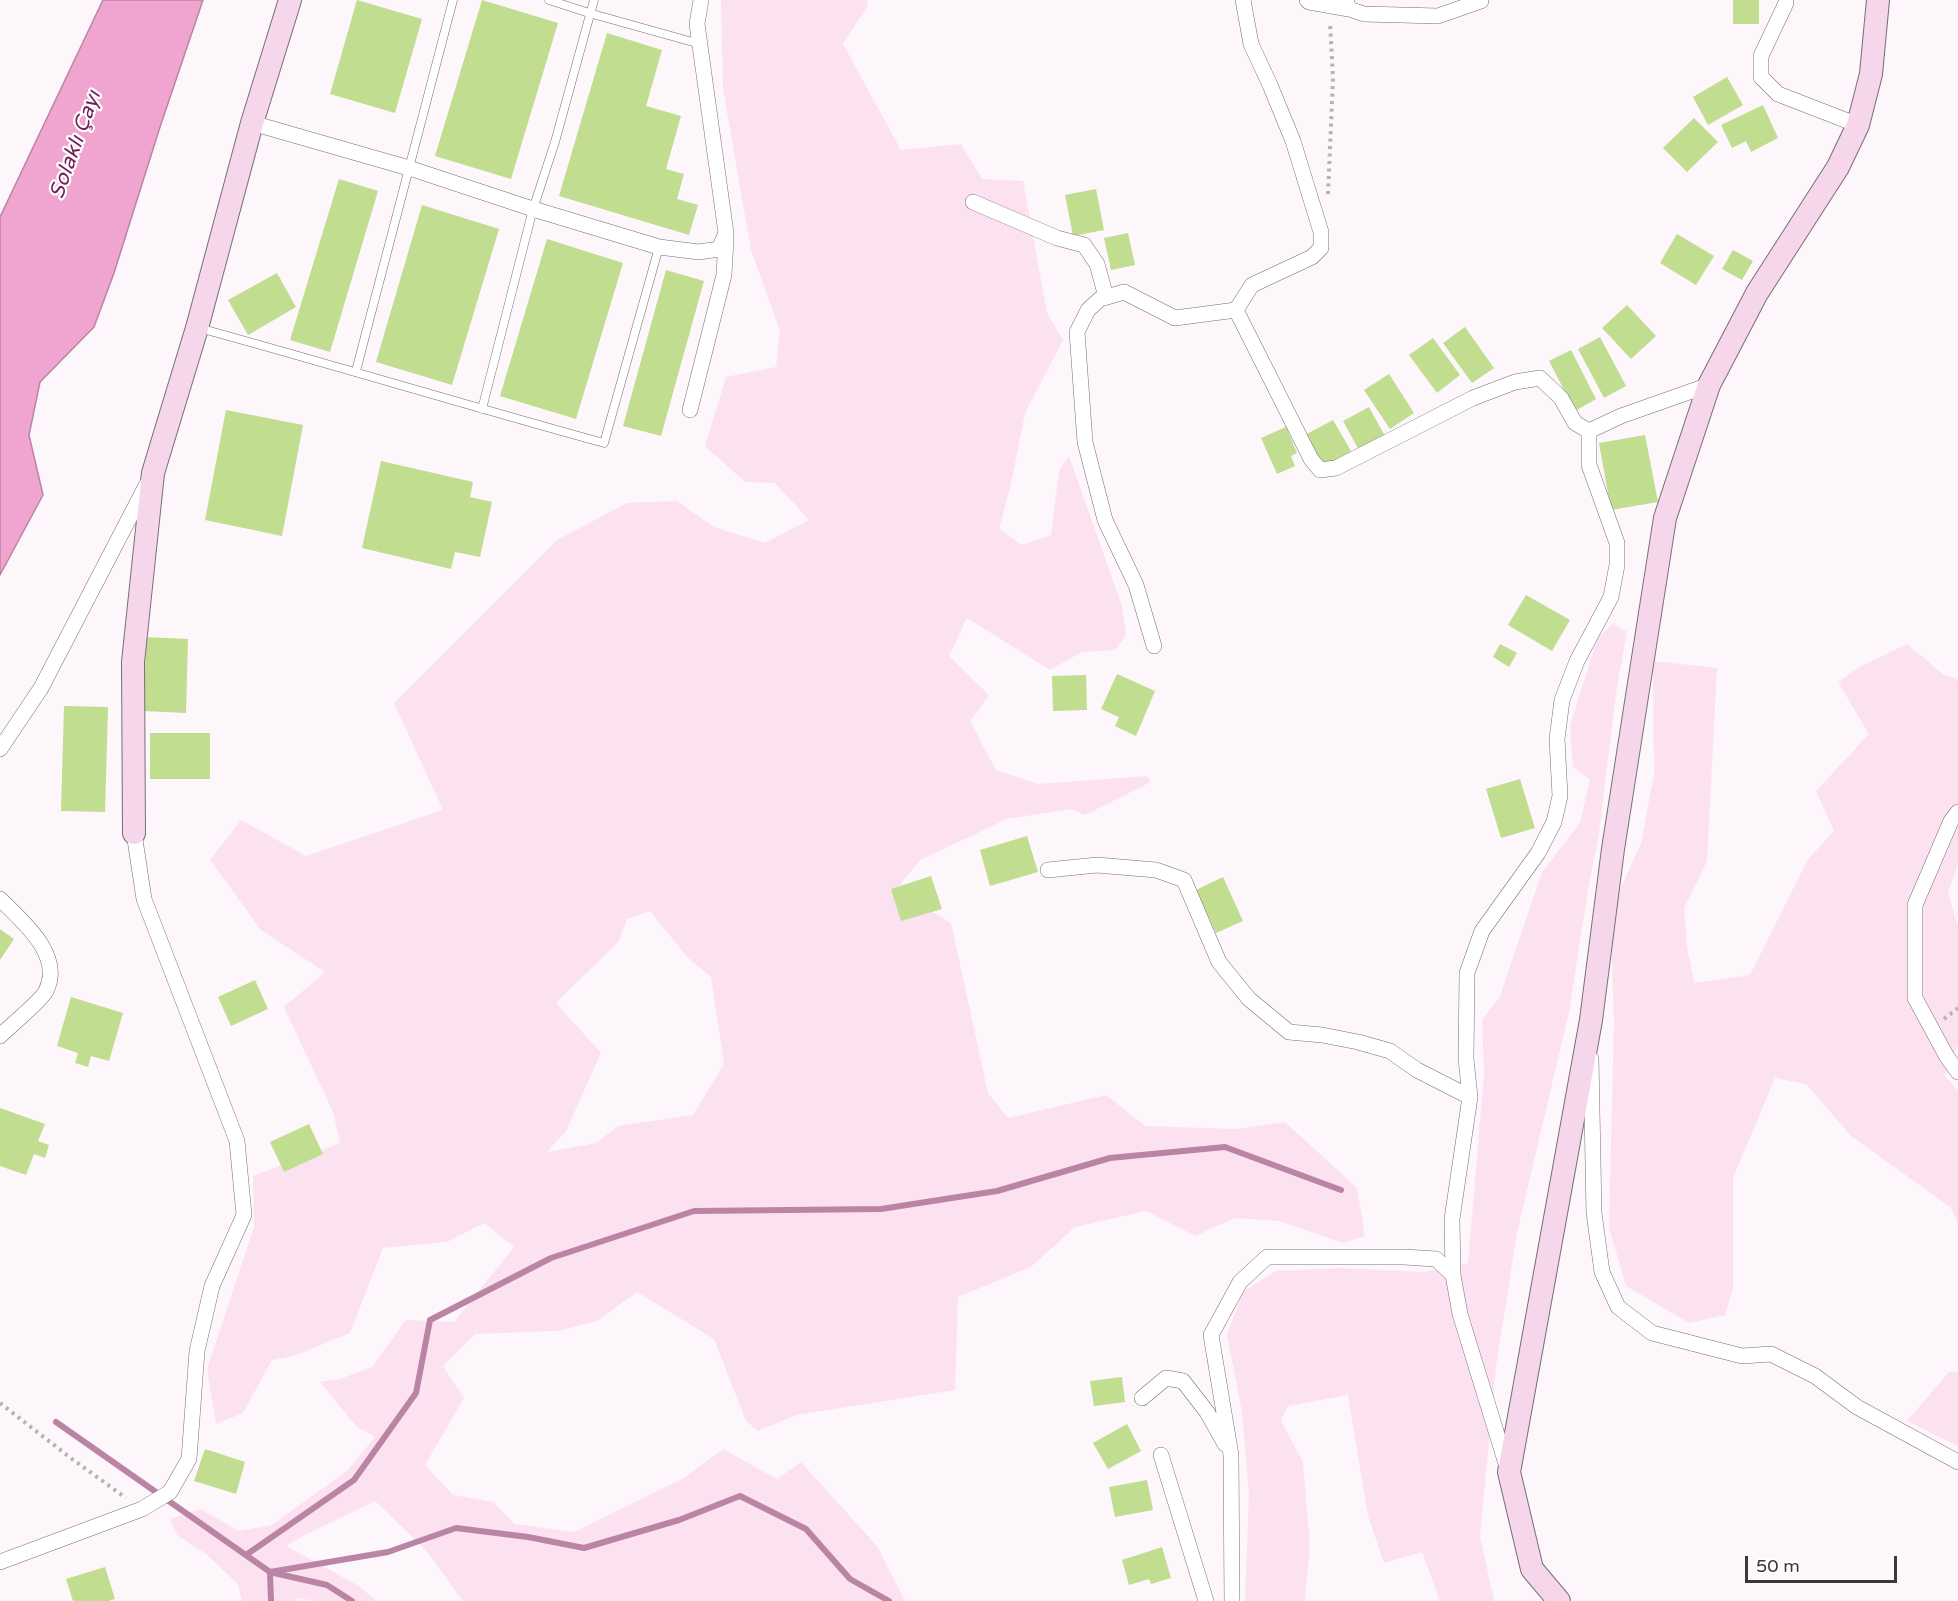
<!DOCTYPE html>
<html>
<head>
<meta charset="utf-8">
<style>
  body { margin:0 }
  #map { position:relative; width:1958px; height:1601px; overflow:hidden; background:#fdf6fa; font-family:"Varela Round",sans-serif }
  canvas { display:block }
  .scale { position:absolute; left:1745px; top:1556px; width:152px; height:27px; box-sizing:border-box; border:3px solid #3b383a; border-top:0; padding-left:8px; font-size:18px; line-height:21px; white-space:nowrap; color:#3b383a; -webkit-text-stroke:4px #fff; paint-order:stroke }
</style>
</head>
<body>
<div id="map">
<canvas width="1958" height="1601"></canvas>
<div class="scale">50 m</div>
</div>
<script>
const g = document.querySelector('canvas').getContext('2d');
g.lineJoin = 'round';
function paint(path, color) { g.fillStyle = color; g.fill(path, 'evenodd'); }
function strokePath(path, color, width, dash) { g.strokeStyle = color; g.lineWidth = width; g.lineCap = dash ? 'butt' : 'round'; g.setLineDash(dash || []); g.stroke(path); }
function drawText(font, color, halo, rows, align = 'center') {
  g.font = font + ' "Varela Round",sans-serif'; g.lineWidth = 4.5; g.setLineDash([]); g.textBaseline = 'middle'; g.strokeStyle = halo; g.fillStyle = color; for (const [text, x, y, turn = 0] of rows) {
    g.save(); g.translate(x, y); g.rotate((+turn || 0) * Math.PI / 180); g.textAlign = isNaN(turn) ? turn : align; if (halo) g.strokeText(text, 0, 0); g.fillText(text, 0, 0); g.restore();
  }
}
const green = new Path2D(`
  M721,0H867L868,5L843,44L901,150L961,144L982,179L1023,181L1047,313L1063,340L1025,413L1011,484L999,529L1022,545L1051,535L1059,471L1069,456L1122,606L1126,635L1115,650L1082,652L1050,670L967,618L949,656L989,695L970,721L996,770L1038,784L1147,776L1151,782L1085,815L1071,809L1007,819L920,860L896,890L951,923L988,1093L1008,1118L1106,1095L1145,1126L1236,1129L1285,1122L1357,1188L1365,1236L1343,1243L1279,1221L1235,1218L1195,1236L1146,1211L1075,1227L1031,1267L958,1297L955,1390L796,1415L758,1431L746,1421L714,1339L637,1292L597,1321L557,1331L475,1334L443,1366L464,1398L425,1465L453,1495L493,1502L515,1524L574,1532L684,1478L723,1449L777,1479L801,1462L877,1546L905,1601H463L425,1549L375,1501L305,1535L286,1546L359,1586L376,1601H316L297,1598L296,1601H242L238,1584L206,1554L177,1535L170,1519L201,1509L239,1531L272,1525L348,1470L375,1437L357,1427L320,1382L340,1379L372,1367L406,1320L454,1322L514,1247L484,1223L447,1242L383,1248L350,1333L294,1356L272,1360L243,1413L216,1424L207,1369L254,1227L253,1176L340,1143L333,1112L284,1007L325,972L261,930L210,860L241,820L306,856L443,810L394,703L557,540L627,503L677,501L714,527L765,543L809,520L775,483L745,482L705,446L726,377L776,367L780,331L751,250L723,89ZM650,911L687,957L711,977L724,1064L693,1115L618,1126L596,1143L547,1152L566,1131L601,1053L556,1003L619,941L627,919Z
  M1613,623L1627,632L1616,693L1599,834L1588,890L1569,1012L1517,1233L1496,1367L1480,1536L1494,1601H1440L1422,1552L1384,1563L1368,1516L1348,1395L1288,1406L1281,1421L1303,1462L1310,1545L1305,1601H1245L1249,1493L1242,1412L1227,1335L1243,1292L1276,1271L1341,1268L1424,1272L1468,1263L1484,1074L1482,1020L1500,996L1542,872L1580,823L1590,780L1573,767L1570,725L1597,640Z
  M1907,644L1943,674L1958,679V863L1948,893L1958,927V1044L1945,1076L1958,1091V1223L1950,1207L1851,1136L1806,1084L1775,1078L1733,1178V1288L1725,1315L1689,1323L1626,1286L1609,1228L1614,1020L1610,912L1641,843L1654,774L1653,661L1717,668L1707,861L1684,908L1687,947L1694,983L1750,975L1808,859L1834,831L1816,791L1869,734L1838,682L1860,667Z
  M1949,1372H1958V1446L1907,1421Z`);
const water = new Path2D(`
  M103,0H203L160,127L114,273L94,327L40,382L29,435L43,495L0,575V217Z`);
const stream = new Path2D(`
  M56,1422L270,1572L271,1601
  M246,1555L354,1480L416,1393L430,1320L551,1258L694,1211L881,1209L997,1191L1110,1158L1225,1147L1341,1190
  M270,1572L388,1552L456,1528L528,1537L584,1548L679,1520L740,1496L806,1529L850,1579L889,1601
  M274,1573L327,1585L352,1601`);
const building = new Path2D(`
  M357,0L422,19L395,113L330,94Z
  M482,0L558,23L511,179L435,156Z
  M1733,0H1759V24H1733Z
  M607,33L662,50L646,106L681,116L666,169L684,174L677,199L698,205L689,235L559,196Z
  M1727,77L1743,105L1708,125L1693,97Z
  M1763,105L1778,138L1751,152L1746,141L1732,148L1721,125Z
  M1694,118L1718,142L1687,172L1663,148Z
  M339,179L378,191L330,352L290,340Z
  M1096,189L1104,230L1073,236L1065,195Z
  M422,205L499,229L452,385L376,362Z
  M1128,233L1135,265L1111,270L1104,238Z
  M1677,234L1714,256L1696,285L1660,263Z
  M547,239L623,263L576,419L500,396Z
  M1733,250L1753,261L1742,280L1722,269Z
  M666,270L704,281L661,436L623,426Z
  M277,273L296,307L248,335L228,300Z
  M1627,305L1656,336L1631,359L1602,328Z
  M1465,327L1494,368L1472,383L1443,343Z
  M1600,337L1626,386L1604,398L1578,349Z
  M1433,338L1460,375L1437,393L1409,355Z
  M1571,350L1596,399L1575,411L1549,361Z
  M1389,374L1414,413L1390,429L1364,390Z
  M1369,407L1385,436L1359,450L1343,421Z
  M226,410L303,425L282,536L205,520Z
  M1333,420L1351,451L1322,468L1305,435Z
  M1286,427L1297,453L1291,456L1295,466L1277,474L1261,438Z
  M1645,435L1658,502L1611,510L1599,443Z
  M381,461L473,482L470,497L492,502L480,557L455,552L451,569L362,548Z
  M1526,595L1570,620L1552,651L1508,625Z
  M146,637L188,639L186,713L144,711Z
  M1500,644L1517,653L1509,667L1493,657Z
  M1117,674L1155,691L1136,736L1115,726L1119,717L1101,709Z
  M1086,675L1087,710L1053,711L1052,676Z
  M64,706L108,707L105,812L61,811Z
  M150,733H210V779H150Z
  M1520,779L1535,828L1501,838L1486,789Z
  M1027,836L1038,872L990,886L980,850Z
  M931,876L942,909L901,921L891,889Z
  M1223,877L1243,921L1216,933L1196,890Z
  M0,929L14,939L0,960Z
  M255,980L268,1009L231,1026L218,997Z
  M71,997L123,1013L109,1061L91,1056L88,1067L75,1063L78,1053L57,1046Z
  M0,1108L45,1124L38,1141L49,1145L45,1158L34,1154L26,1175L0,1166Z
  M309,1124L323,1154L284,1172L270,1142Z
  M1122,1377L1125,1402L1094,1406L1090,1381Z
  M1127,1424L1141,1451L1108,1469L1093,1443Z
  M205,1449L245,1462L236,1494L194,1481Z
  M1147,1480L1153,1510L1115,1517L1109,1487Z
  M1162,1547L1171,1578L1151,1584L1149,1579L1129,1585L1122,1560Z
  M105,1567L115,1599L108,1601H73L66,1579Z`);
const path = new Path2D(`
  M1328,194L1333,79L1330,22
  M1944,1019L1958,1008
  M0,1403L72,1459L126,1498`);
const lane = new Path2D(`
  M549,0L589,13L700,44
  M199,328C334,365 469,406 604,443L659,247
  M356,371L453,0
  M482,409L533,209L555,142L594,0`);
const street = new Path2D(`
  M1307,0L1309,2L1349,9
  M1346,0L1349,9L1364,14L1438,16L1481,1
  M1786,3L1761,56V77L1778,94L1858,125
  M252,123L409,168L533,209L659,247L699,252L719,249L726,233L697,24L701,0
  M973,202L1057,238L1084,245L1097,264L1106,297
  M1236,310L1311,459L1320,470L1336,468L1473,398L1515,382L1540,378L1561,398L1575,423L1589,431L1621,416L1709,385
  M690,410L724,275L726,239
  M1154,646L1136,585L1105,520L1085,442L1077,332L1088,310L1100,299L1124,292L1175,318L1236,310L1252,285L1312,257L1321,248V232L1293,141L1270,85L1251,44L1243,0
  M0,749L41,688L147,484
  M1958,812L1951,821L1915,905V998L1947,1057L1958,1072
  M1048,870L1097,865L1156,870L1184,880L1219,962L1249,999L1289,1032L1322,1035L1358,1042L1390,1051L1417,1070L1470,1097L1452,1219L1453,1275
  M0,899C22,921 64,955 46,991C42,1000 9,1027 0,1036
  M1591,1059L1594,1213L1602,1272L1618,1307L1652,1333L1742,1356L1771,1354L1815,1376L1857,1407L1958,1462
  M1470,1097L1466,1059L1467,973L1482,931L1538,853L1554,822L1560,796L1557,739L1562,700L1577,661L1611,597L1617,565V543L1589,465V431
  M1142,1398L1166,1378L1183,1381L1207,1412L1225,1444
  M1161,1455L1206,1601
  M0,1562L142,1509L170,1492L189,1459L197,1351L212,1286L244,1215L237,1141L144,899L134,833
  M1232,1601L1231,1455L1211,1335L1240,1282L1267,1257H1404L1436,1259L1453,1275L1460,1314L1507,1467`);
const secondary = new Path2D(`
  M134,833L133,662L153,473L197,328L252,123L290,0
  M1559,1601L1532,1569L1509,1472L1591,1020L1613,849L1665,518L1709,385L1757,293L1838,167L1858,125L1871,74L1878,0`);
const waterNames = [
  ["Solaklı Çayı",76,145,-70]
];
paint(green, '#fce2f1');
paint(water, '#f0a5d1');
strokePath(water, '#ba84a4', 1.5);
strokePath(stream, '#ba84a4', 6);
paint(building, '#c1dd90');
strokePath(lane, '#766f73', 9);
strokePath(street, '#766f73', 16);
strokePath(secondary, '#766f73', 24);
strokePath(path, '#b6b1b4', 4, [3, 4.5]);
strokePath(lane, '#fff', 8);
strokePath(street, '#fff', 15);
strokePath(secondary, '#f6d6ea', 22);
drawText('italic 21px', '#731e58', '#fff', waterNames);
</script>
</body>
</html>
